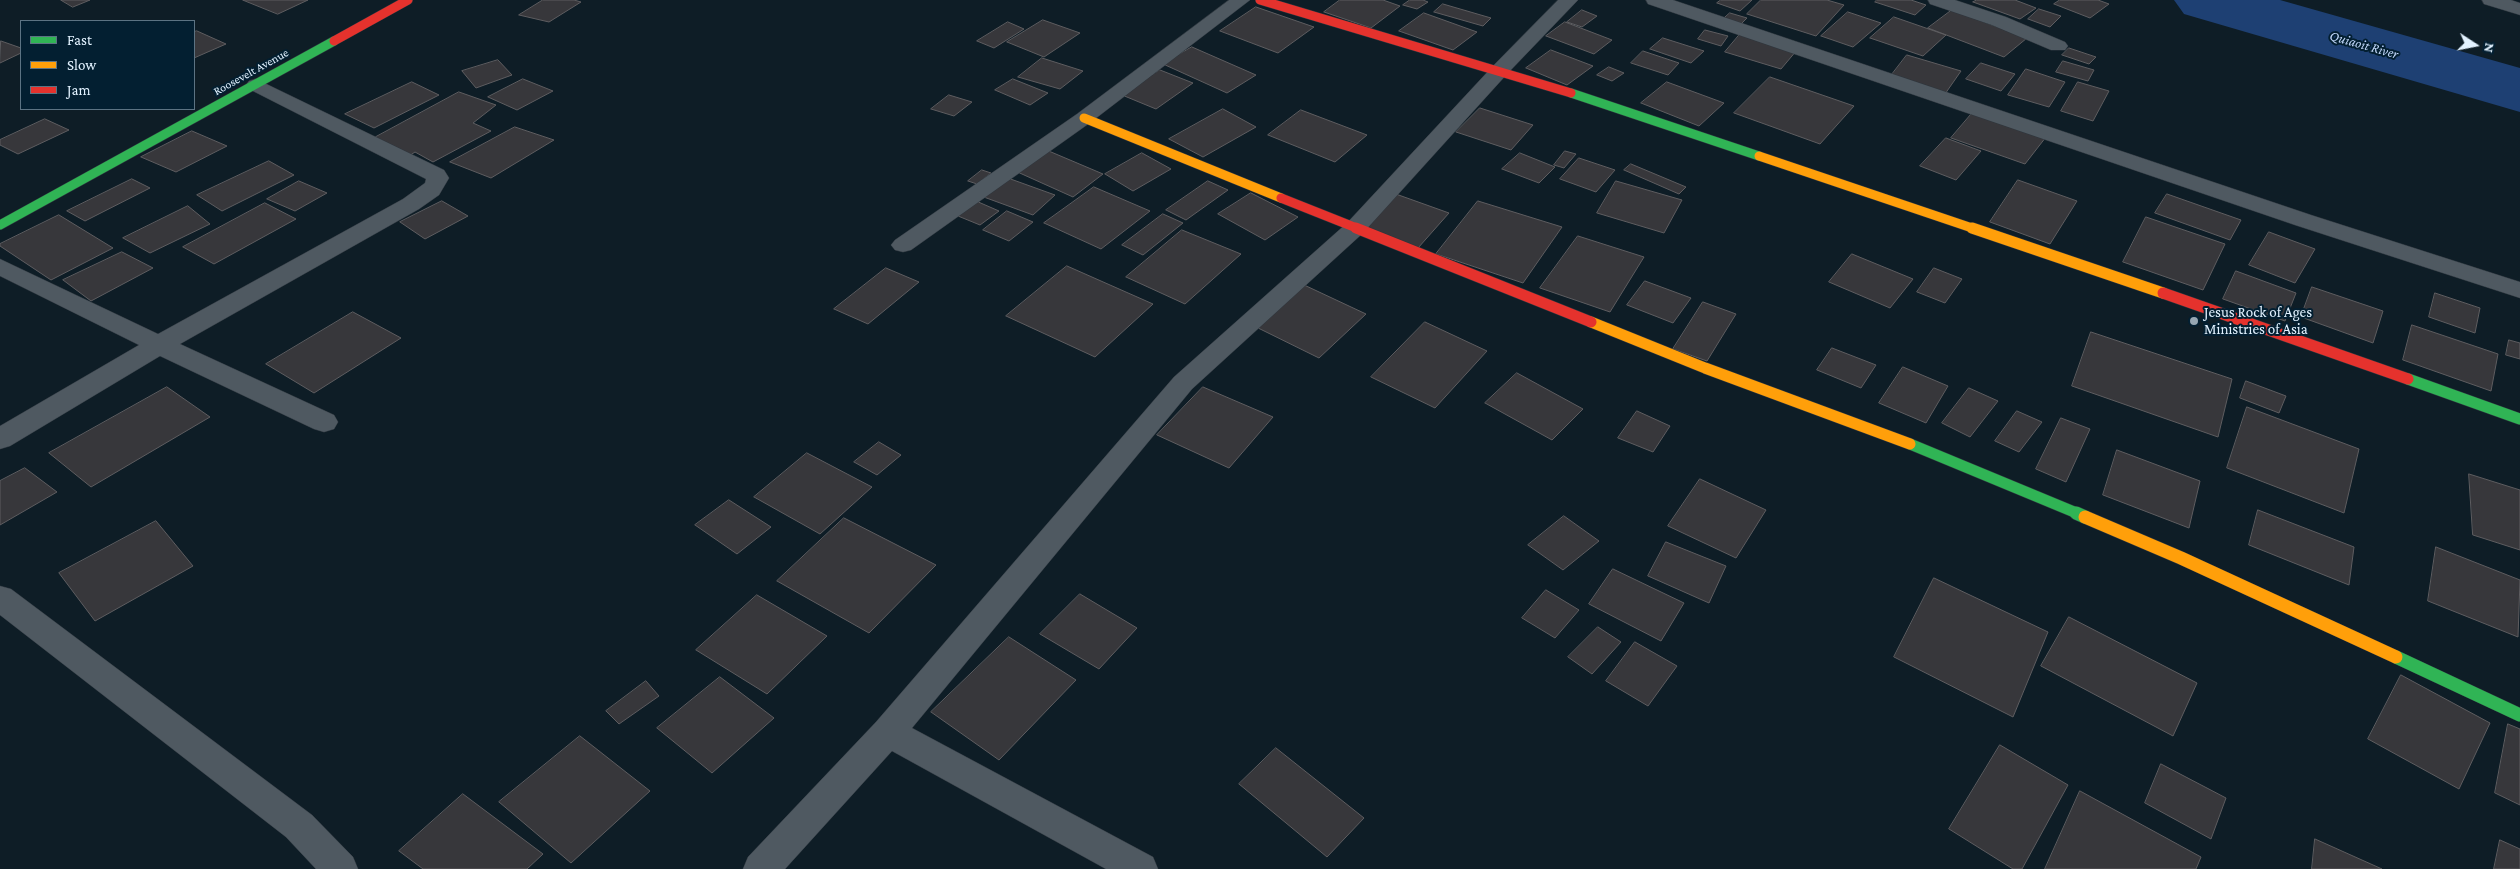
<!DOCTYPE html>
<html>
<head>
<meta charset="utf-8">
<style>
  body { margin:0 }
  #map { position:relative; width:2520px; height:869px; overflow:hidden; background:#0e1d26; font-family:"Crimson Pro",serif }
  canvas { display:block }
  .legend { position:absolute; left:20px; top:20px; width:175px; height:90px; box-sizing:border-box; background:#031f31; border:1px solid #5c7383; margin:0; padding:6px 9px; list-style:none; font-size:15px; color:#e2f2ff }
  .legend li { display:flex; align-items:center; gap:10px; height:25px }
  .legend b { width:25px; border:1px solid #5c7383 }
  .north { position:absolute; left:2450px; top:20px; width:50px; height:50px; -webkit-text-stroke:4px #031f31; paint-order:stroke; rotate:101deg; font-size:14px; font-weight:700; line-height:20px; text-align:center; color:#e2f2ff }
  .north::after { content:''; display:block; margin:auto; width:18px; height:22px; background:#e2f2ff; clip-path:polygon(50% 0,100% 100%,50% 72%,0 100%) }
</style>
</head>
<body>
<div id="map">
<canvas width="2520" height="869"></canvas>
<ul class="legend">
<li><b style="height:6px;background:#30b455"></b>Fast</li>
<li><b style="height:6px;background:#ff9f0a"></b>Slow</li>
<li><b style="height:6px;background:#e5322d"></b>Jam</li>
</ul>
<div class="north">N</div>
</div>
<script>
const g = document.querySelector('canvas').getContext('2d');
g.lineJoin = 'round';
function paint(path, color) { g.fillStyle = color; g.fill(path, 'evenodd'); }
function strokePath(path, color, width, dash) { g.strokeStyle = color; g.lineWidth = width; g.lineCap = dash ? 'butt' : 'round'; g.setLineDash(dash || []); g.stroke(path); }
function drawText(font, color, halo, rows, align = 'center') {
  g.font = font + ' "Crimson Pro",serif'; g.lineWidth = 4; g.setLineDash([]); g.textBaseline = 'middle'; g.strokeStyle = halo; g.fillStyle = color; for (const [text, x, y, turn = 0] of rows) {
    g.save(); g.translate(x, y); g.rotate((+turn || 0) * Math.PI / 180); g.textAlign = isNaN(turn) ? turn : align; if (halo) g.strokeText(text, 0, 0); g.fillText(text, 0, 0); g.restore();
  }
}
const river = new Path2D(`
  M2174,0H2280L2520,68V112L2184,14Z`);
const building = new Path2D(`
  M61,0H90L73,7Z
  M243,0H308L278,14Z
  M543,0H574L581,2L549,22L519,15Z
  M1340,0H1383L1400,6L1371,28L1324,12Z
  M1410,0H1423L1428,2L1417,9L1403,5Z
  M1721,0H1752L1740,11L1717,3Z
  M1761,0H1827L1844,5L1816,36L1747,14Z
  M1877,0H1911L1926,5L1915,15L1875,2Z
  M1977,0H2015L2036,8L2020,19L1973,2Z
  M2060,0H2098L2109,4L2090,18L2054,4Z
  M1443,4L1491,18L1483,26L1434,12Z
  M1256,7L1314,27L1278,53L1220,31Z
  M2039,9L2061,16L2050,27L2028,19Z
  M1582,10L1597,16L1582,27L1567,22Z
  M1952,10L2027,38L2004,57L1928,28Z
  M1848,12L1881,23L1853,47L1821,36Z
  M1424,13L1477,32L1453,50L1399,31Z
  M1730,13L1747,18L1738,27L1721,21Z
  M1894,17L1946,35L1923,56L1870,38Z
  M1043,20L1080,33L1044,57L1007,42Z
  M1008,22L1024,29L994,48L977,41Z
  M1565,22L1612,40L1594,54L1546,36Z
  M1705,30L1728,36L1721,46L1698,39Z
  M197,31L226,44L194,58V32Z
  M1741,33L1797,50L1781,69L1725,52Z
  M1663,38L1704,51L1691,63L1650,49Z
  M1,41L21,48V53L0,63Z
  M1192,47L1256,75L1227,93L1163,64Z
  M2069,48L2096,57L2089,64L2062,55Z
  M1551,50L1593,66L1567,85L1526,68Z
  M1643,51L1679,63L1668,75L1631,63Z
  M1907,55L1961,71L1945,94L1890,77Z
  M1042,58L1083,71L1060,89L1018,77Z
  M498,60L512,75L476,88L462,71Z
  M2063,61L2094,70L2088,81L2056,72Z
  M1981,63L2015,74L2001,91L1966,79Z
  M1609,67L1624,73L1612,81L1597,75Z
  M2026,69L2065,82L2049,107L2008,95Z
  M1160,70L1193,83L1156,109L1122,95Z
  M1770,77L1854,106L1820,144L1734,113Z
  M523,79L553,91L517,110L488,97Z
  M1013,79L1048,93L1030,105L995,90Z
  M412,82L439,95L374,128L345,114Z
  M1667,82L1724,103L1699,126L1641,103Z
  M2078,82L2109,91L2093,121L2061,111Z
  M459,92L496,105L473,123L491,131L433,162L415,152L409,156L374,138Z
  M949,95L972,102L954,116L931,109Z
  M1480,108L1533,125L1511,150L1456,132Z
  M1223,109L1256,127L1203,157L1169,139Z
  M1301,110L1367,135L1335,162L1268,135Z
  M1974,111L2046,137L2025,164L1951,138Z
  M45,119L69,130L18,154L0,145V140Z
  M515,127L554,140L491,178L450,162Z
  M192,131L227,146L176,172L141,157Z
  M1946,138L1981,151L1956,180L1920,166Z
  M1044,149L1103,174L1073,197L1013,170Z
  M1565,151L1576,154L1564,168L1554,165Z
  M1142,153L1171,169L1133,191L1105,174Z
  M1520,153L1555,167L1539,183L1502,169Z
  M1579,158L1615,170L1596,192L1560,179Z
  M269,161L294,175L222,211L197,195Z
  M1631,164L1686,187L1679,194L1624,170Z
  M982,170L991,173L977,184L968,181Z
  M1005,177L1055,195L1033,215L981,196Z
  M132,179L150,188L85,221L67,211Z
  M2018,180L2077,201L2050,244L1990,222Z
  M299,181L327,193L295,211L267,199Z
  M1208,181L1228,190L1186,220L1166,210Z
  M1616,181L1682,200L1664,233L1597,213Z
  M1094,187L1150,211L1101,249L1044,223Z
  M1251,193L1298,217L1265,240L1218,214Z
  M1393,193L1449,213L1418,248L1361,227Z
  M2167,194L2241,220L2230,240L2155,213Z
  M442,201L468,216L425,239L400,222Z
  M976,201L999,211L980,225L958,216Z
  M1478,201L1562,227L1523,283L1436,254Z
  M265,203L296,219L214,264L183,247Z
  M188,206L210,224L150,253L123,238Z
  M1007,211L1033,222L1009,241L983,230Z
  M1163,214L1183,223L1143,255L1122,245Z
  M59,215L113,248L51,280L0,246V244Z
  M2146,217L2225,244L2203,290L2123,262Z
  M1182,230L1241,254L1185,304L1126,277Z
  M2269,232L2315,249L2295,283L2249,265Z
  M1578,236L1644,257L1610,312L1540,288Z
  M122,252L153,268L91,301L63,280Z
  M1852,254L1913,279L1890,308L1829,282Z
  M1067,266L1153,304L1095,357L1006,316Z
  M886,268L919,282L868,324L834,309Z
  M1934,268L1962,279L1945,303L1917,292Z
  M2236,271L2296,293L2285,321L2223,299Z
  M1645,281L1691,298L1673,323L1627,305Z
  M1302,284L1366,314L1319,358L1254,326Z
  M2312,287L2383,311L2373,343L2301,317Z
  M2435,293L2480,308L2475,333L2429,317Z
  M1703,302L1736,314L1707,361L1673,349Z
  M353,312L401,338L314,393L266,364Z
  M1425,322L1487,351L1435,408L1371,377Z
  M2412,325L2498,354L2491,391L2403,360Z
  M2091,332L2232,379L2218,437L2072,386Z
  M2509,340L2520,343V359L2506,355Z
  M1832,348L1876,365L1861,388L1817,370Z
  M1903,367L1948,386L1926,423L1879,403Z
  M1517,373L1583,409L1552,440L1485,403Z
  M2246,381L2286,396L2279,413L2240,398Z
  M167,387L210,417L91,487L49,453Z
  M1203,387L1273,417L1229,468L1157,435Z
  M1969,388L1998,401L1970,437L1942,423Z
  M2247,407L2359,449L2344,513L2227,468Z
  M1637,411L1670,426L1653,452L1618,438Z
  M2017,411L2042,422L2019,452L1995,441Z
  M2061,418L2090,429L2066,482L2036,469Z
  M879,442L901,455L877,475L854,462Z
  M2117,450L2200,481L2189,528L2103,495Z
  M807,453L872,487L820,534L754,497Z
  M25,468L57,492L0,525V481Z
  M2469,474L2520,490V550L2473,535Z
  M1700,479L1766,510L1736,558L1668,526Z
  M729,500L771,527L737,554L695,525Z
  M2258,510L2354,547L2349,585L2249,545Z
  M1564,516L1599,541L1563,570L1528,545Z
  M844,518L936,565L869,633L777,581Z
  M156,521L193,566L95,621L59,573Z
  M1666,542L1726,566L1709,603L1648,576Z
  M2436,547L2520,580L2518,637L2428,601Z
  M1613,569L1684,603L1661,641L1589,604Z
  M1934,578L2048,632L2013,717L1894,657Z
  M1546,590L1579,610L1555,638L1522,618Z
  M1080,594L1137,628L1099,669L1040,634Z
  M757,595L827,636L767,694L696,650Z
  M2069,617L2197,683L2173,736L2041,666Z
  M1598,627L1621,642L1592,674L1568,657Z
  M1009,637L1076,680L999,760L931,712Z
  M1635,642L1677,666L1648,706L1606,681Z
  M2401,675L2490,723L2459,789L2368,739Z
  M720,677L774,718L712,773L657,728Z
  M646,681L659,696L619,724L606,711Z
  M2508,724L2520,729V805L2495,793Z
  M580,736L650,791L571,863L499,802Z
  M2000,745L2068,785L2022,869H2013L1949,829Z
  M1276,748L1364,818L1327,857L1239,784Z
  M2161,764L2226,798L2211,839L2145,803Z
  M2080,791L2201,857L2196,869H2045Z
  M463,794L543,854L527,869H423L399,851Z
  M2315,839L2382,869H2312Z
  M2500,840L2520,849V869H2494Z`);
const street = new Path2D(`
  M1229,0H1250L1091,122L911,250L903,252L895,250L891,245L895,240L1077,114Z
  M1558,0H1578L1507,74L1363,233L1192,389L912,728L1153,857L1158,869H1106L892,751L785,869H743L748,857L876,722L1174,377L1347,223L1493,66Z
  M1646,0H1673L2311,215L2520,282V298L2295,225L1648,4Z
  M1928,0H1955L2006,17L2065,42L2068,46L2065,50H2051L1992,25L1930,4Z
  M2482,0H2511L2520,3V15L2484,4Z
  M256,79L444,170L449,178L439,195L419,209L180,344L334,415L338,422L334,429L324,432L314,429L160,356L10,446L0,449V426L139,345L0,276V259L158,334L403,199L425,183L426,179L249,89L246,85L249,81Z
  M0,586L11,589L312,815L353,857L358,869H316L286,837L0,615Z`);
const fastFar2 = new Path2D(`
  M1571,93L1759,156
  M0,225L334,41`);
const fastFar1 = new Path2D(`
  M2408,379L2520,419
  M1910,444L2079,514`);
const fast = new Path2D(`
  M2076,513L2085,517
  M2396,657L2520,715`);
const slowFar2 = new Path2D(`
  M1084,118L1281,198
  M1759,156L1975,229`);
const slowFar1 = new Path2D(`
  M1972,228L2163,293
  M1591,322L1705,368L1910,444`);
const slow = new Path2D(`
  M2085,517L2181,558L2396,657`);
const jamFar1 = new Path2D(`
  M1260,0L1571,93
  M334,41L408,0
  M1281,198L1359,229`);
const jam = new Path2D(`
  M1356,228L1591,322
  M2163,293L2408,379`);
const markers = [
  [2194,321,5,"#98a7b3"]
];
const farStreetnames = [
  ["Roosevelt Avenue",251,72,-29]
];
const farWaternames = [
  ["Quiaoit River",2364,45,16]
];
const poiNames = [
  ["Jesus Rock of Ages",2204,312],
  ["Ministries of Asia",2204,329]
];
paint(river, '#1e4073');
paint(building, '#37373b');
strokePath(building, '#5e5d60', 1);
strokePath(street, '#2d363e', 1);
strokePath(fastFar2, '#2d363e', 10);
strokePath(fastFar1, '#2d363e', 12);
strokePath(fast, '#2d363e', 14);
strokePath(slowFar2, '#2d363e', 10);
strokePath(slowFar1, '#2d363e', 12);
strokePath(slow, '#2d363e', 14);
strokePath(jamFar1, '#2d363e', 10);
strokePath(jam, '#2d363e', 12);
paint(street, '#4f5961');
strokePath(fastFar2, '#30b455', 9);
strokePath(fastFar1, '#30b455', 11);
strokePath(fast, '#30b455', 13);
strokePath(slowFar2, '#ff9f0a', 9);
strokePath(slowFar1, '#ff9f0a', 11);
strokePath(slow, '#ff9f0a', 13);
strokePath(jamFar1, '#e5322d', 9);
strokePath(jam, '#e5322d', 11);
for (const [x, y, r, color] of markers) { const dot = new Path2D(); dot.arc(x, y, r, 0, 2 * Math.PI); g.fillStyle = color; g.fill(dot); strokePath(dot, '#031f31', 2); }
drawText('12px', '#e2f2ff', '#031f31', farStreetnames);
drawText('italic 14px', '#bfd5f7', '#031f31', farWaternames);
drawText('15px', '#e2f2ff', '#031f31', poiNames, 'left');
</script>
</body>
</html>
